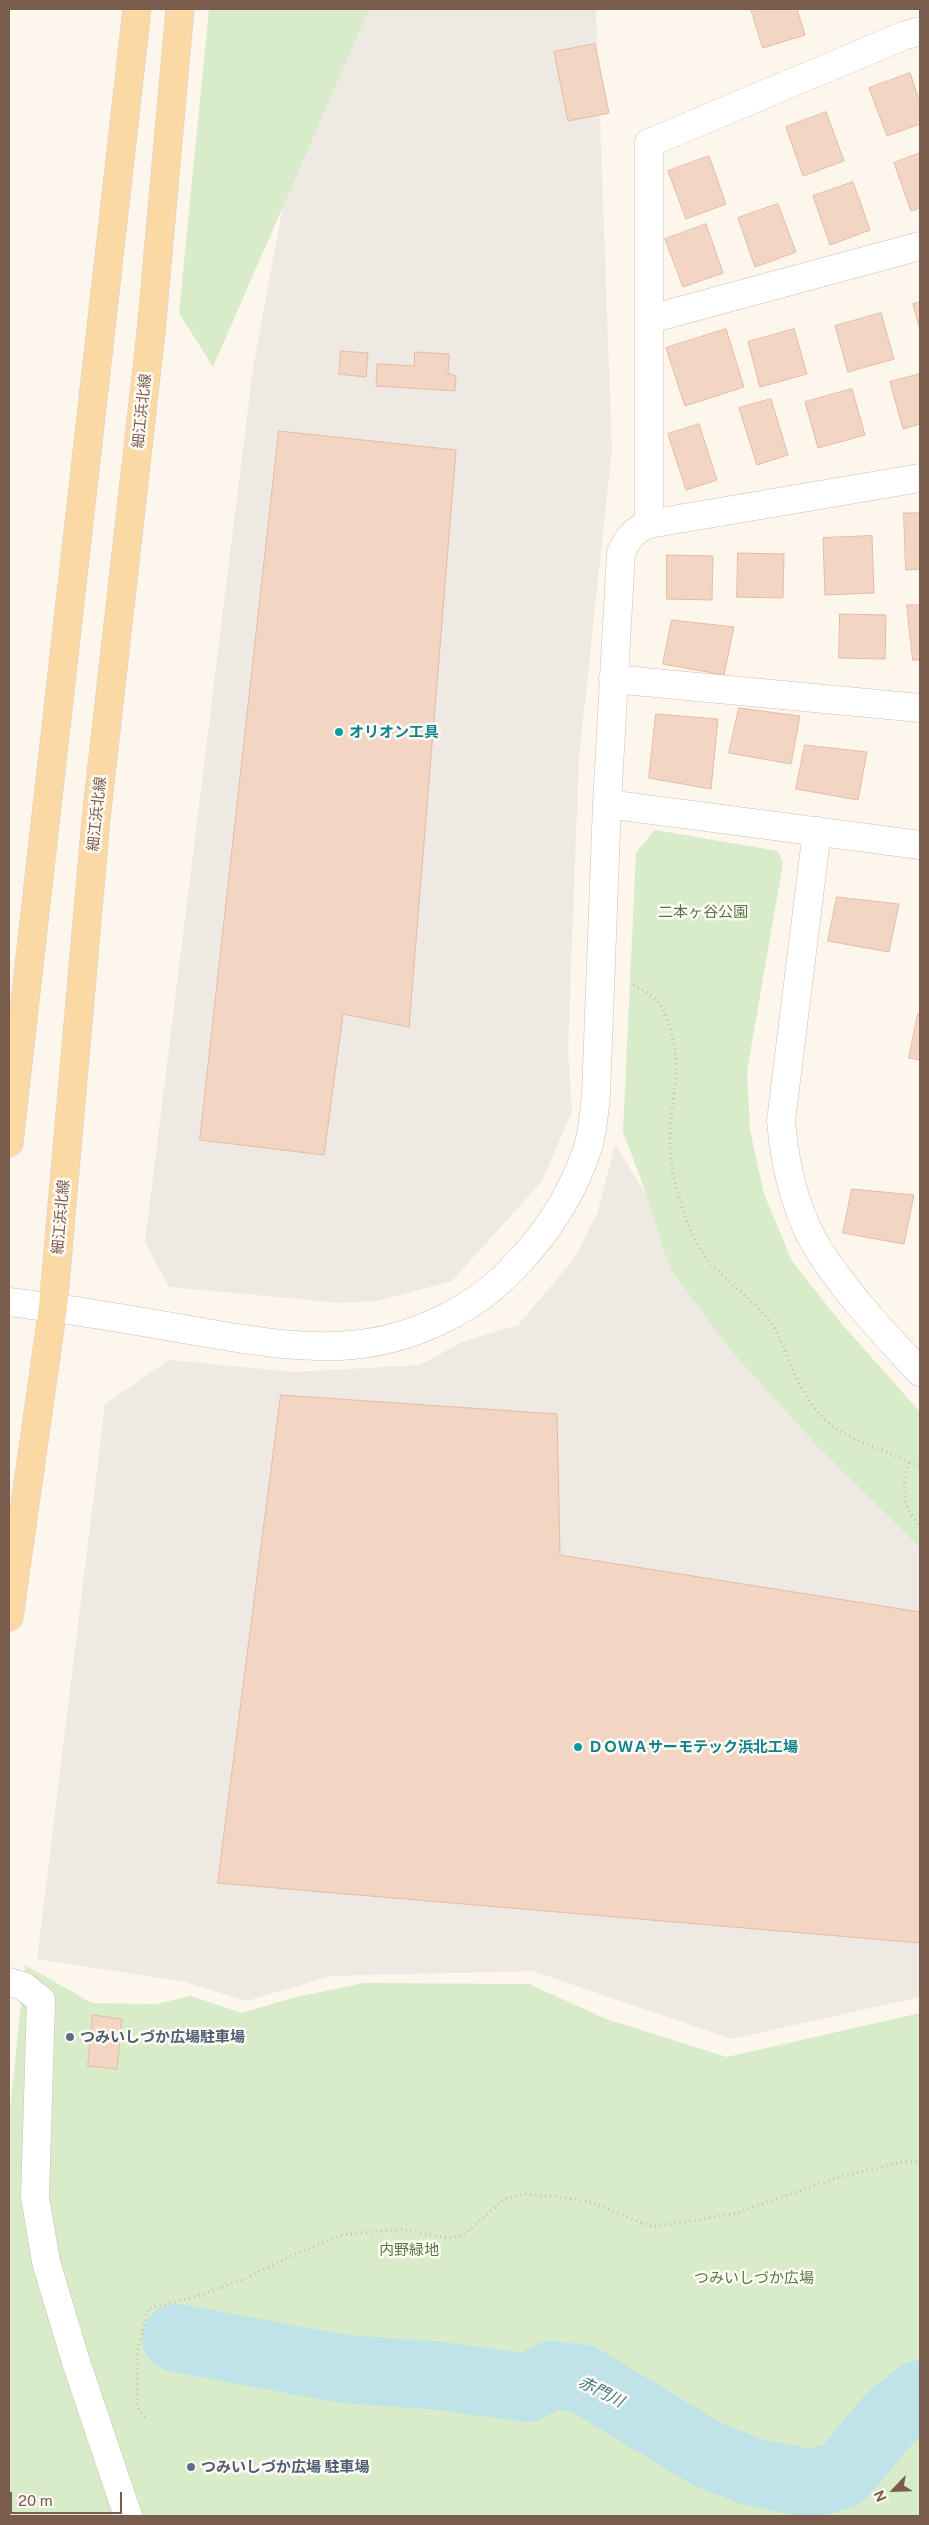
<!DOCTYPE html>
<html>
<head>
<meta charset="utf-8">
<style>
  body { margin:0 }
  #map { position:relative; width:929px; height:2525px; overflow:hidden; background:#fdf6ec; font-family:"Public Sans",sans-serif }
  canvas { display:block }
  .frame { position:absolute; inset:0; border:10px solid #7a5c4d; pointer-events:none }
  .north { position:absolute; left:869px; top:2465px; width:50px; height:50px; -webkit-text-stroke:4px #fffaf3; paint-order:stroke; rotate:246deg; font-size:14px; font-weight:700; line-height:20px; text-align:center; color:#7a5c4d }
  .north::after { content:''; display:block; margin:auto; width:18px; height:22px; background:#7a5c4d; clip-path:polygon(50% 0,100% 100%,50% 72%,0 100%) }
  .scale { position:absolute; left:10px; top:2492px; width:112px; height:22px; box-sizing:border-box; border:2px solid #7a5c4d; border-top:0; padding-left:6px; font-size:15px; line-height:18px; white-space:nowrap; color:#7a5c4d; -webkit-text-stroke:4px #fffaf3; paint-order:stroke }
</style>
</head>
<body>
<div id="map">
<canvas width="929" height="2525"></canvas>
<div class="frame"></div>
<div class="north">N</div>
<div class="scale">20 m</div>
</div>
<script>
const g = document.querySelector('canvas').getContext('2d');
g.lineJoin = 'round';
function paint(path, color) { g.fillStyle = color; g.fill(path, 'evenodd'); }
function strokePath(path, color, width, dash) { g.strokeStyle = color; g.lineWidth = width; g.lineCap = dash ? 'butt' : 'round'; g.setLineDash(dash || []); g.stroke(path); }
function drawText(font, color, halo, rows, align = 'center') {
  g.font = font + ' "Public Sans","Noto Sans JP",sans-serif'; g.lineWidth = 5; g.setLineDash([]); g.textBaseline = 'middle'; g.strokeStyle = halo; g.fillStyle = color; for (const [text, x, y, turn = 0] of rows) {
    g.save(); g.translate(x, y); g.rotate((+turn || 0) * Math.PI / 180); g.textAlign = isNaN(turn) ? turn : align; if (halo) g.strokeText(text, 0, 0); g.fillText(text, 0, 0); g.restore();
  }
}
const industrial = new Path2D(`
  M319,9H596L612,449L579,758L568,1049L572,1112L542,1181L452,1281L377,1301L341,1303L169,1287L145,1242L253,368Z
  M615,1145L653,1205L670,1269L721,1337L817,1446L920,1548V1997L732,2039L533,1971L331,1976L247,2001L185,1982L37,1959L105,1404L169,1360L295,1372L420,1365L462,1342L518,1325L573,1260L597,1214Z`);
const green = new Path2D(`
  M209,9H369L213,367L179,313Z
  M655,830L778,851L783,863L747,1071L750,1130L764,1194L792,1261L841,1323L920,1412V1548L817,1446L729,1348L670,1269L646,1193L623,1132L636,852Z
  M25,1965L92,2003L156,2004L191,1996L242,2013L292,1998L364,1983L529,1984L606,2019L727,2057L920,2013V2516H10L9,2120Z`);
const river = new Path2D(`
  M176,2338L344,2369L441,2376L527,2388L552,2375L583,2379L707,2454L753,2472L813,2484L843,2474L889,2419L920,2394`);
const building = new Path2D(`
  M751,9H797L805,35L763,48Z
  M595,44L609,113L568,121L554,52Z
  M910,73L920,102V124L887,136L869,88Z
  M826,112L844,161L803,176L786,127Z
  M920,153V208L911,211L894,163Z
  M709,156L726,204L686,219L668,171Z
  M853,182L870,230L830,245L813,196Z
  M778,204L796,252L755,267L738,218Z
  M706,224L723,273L683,287L665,239Z
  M920,302V330L913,304Z
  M881,313L894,359L848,372L835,326Z
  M726,329L744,387L685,406L666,348Z
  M794,329L807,374L760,387L748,342Z
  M341,351L368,353L366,377L339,374Z
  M415,352L449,354L448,373L456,376L455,391L376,386L377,364L414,366Z
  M920,374V424L903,429L890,382Z
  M852,389L865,435L818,448L805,402Z
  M771,399L788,455L757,465L739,408Z
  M699,424L717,480L686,490L668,434Z
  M279,431L456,450L409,1027L343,1014L324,1155L200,1140Z
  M904,513H920V569L906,570Z
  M872,536L874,593L825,595L823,538Z
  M738,553L784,554L783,598L737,597Z
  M667,555L713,556L712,600L667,599Z
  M907,605H920V660H913Z
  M840,614L886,615L885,659L839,658Z
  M672,620L734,627L724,675L663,664Z
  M739,708L800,716L791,764L729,753Z
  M656,714L718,719L711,789L649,778Z
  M805,745L867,752L858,800L796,789Z
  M837,897L899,904L889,952L828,941Z
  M918,1014H920V1060L909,1058Z
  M852,1189L914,1195L904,1244L843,1233Z
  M281,1395L557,1414L560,1555L920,1612V1943L218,1883Z
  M93,2015L122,2019L117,2069L88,2066Z`);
const path = new Path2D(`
  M633,985C656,996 663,1004 670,1028C684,1073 668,1104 670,1148C671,1173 679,1199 687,1222C704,1271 737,1282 768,1319C781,1335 787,1358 796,1377C817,1421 838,1434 882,1450C895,1455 907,1462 920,1466
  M909,1462C901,1488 902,1506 920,1527
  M145,2417L137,2406V2352L148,2308L188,2299L243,2280L297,2253L342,2235L402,2229L447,2238L462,2236L505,2199L524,2194L552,2196L587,2201L653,2227L733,2214L836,2178L902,2162L920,2161`);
const minor = new Path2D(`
  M650,319L920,246
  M649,524V143L903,36L920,31
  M613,679L920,708
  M607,804L920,845
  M817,831L781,1121C785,1167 796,1216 822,1255C849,1296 886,1336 920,1372
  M9,1302C71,1309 133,1320 195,1331C249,1340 307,1351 361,1344C418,1337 477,1308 516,1265C549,1231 573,1193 588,1147C593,1131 594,1112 596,1095L607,804L621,553C627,539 634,530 649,524L920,478
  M9,1982L23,1986L41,2000L35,2197L46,2262L76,2362L128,2516`);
const major = new Path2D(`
  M9,1143L137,9
  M9,1617L53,1307L96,819L151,332L180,9`);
const markers = [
  [339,732,5,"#0f9aa8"],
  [578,1747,5,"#0f9aa8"],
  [70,2037,5,"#5c6f8a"],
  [191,2467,5,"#5c6f8a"]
];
const streetNames = [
  ["細江浜北線",142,411,-84],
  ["細江浜北線",97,814,-84],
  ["細江浜北線",61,1217,-85]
];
const cultureNames = [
  ["オリオン工具",349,732],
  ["ＤＯＷＡサーモテック浜北工場",588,1747]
];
const parkNames = [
  ["二本ヶ谷公園",703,912],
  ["内野緑地",409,2250],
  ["つみいしづか広場",754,2278]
];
const serviceNames = [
  ["つみいしづか広場駐車場",80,2037],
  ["つみいしづか広場 駐車場",201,2467]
];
const waterNames = [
  ["赤門川",601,2392,27]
];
paint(industrial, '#efe9e4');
paint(green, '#d8ecc9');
strokePath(river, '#bfe3e8', 68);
paint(building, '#f3d5c3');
strokePath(building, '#e6bba3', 1);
strokePath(minor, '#d1beb0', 29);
strokePath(major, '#dad1cd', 29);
strokePath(path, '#d9b8a5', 3, [1, 4]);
strokePath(minor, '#fff', 28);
strokePath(major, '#fbd9a5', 28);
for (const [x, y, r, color] of markers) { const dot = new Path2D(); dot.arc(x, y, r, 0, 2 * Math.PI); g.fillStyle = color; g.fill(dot); strokePath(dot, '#fffaf3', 2); }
drawText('15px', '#7a5c4d', '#fffaf3', streetNames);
drawText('bold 15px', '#0d838f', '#fffaf3', cultureNames, 'left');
drawText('15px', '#537a41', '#fffaf3', parkNames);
drawText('bold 15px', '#4e5e75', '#fffaf3', serviceNames, 'left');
drawText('italic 16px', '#437c86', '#fffaf3', waterNames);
</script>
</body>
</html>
